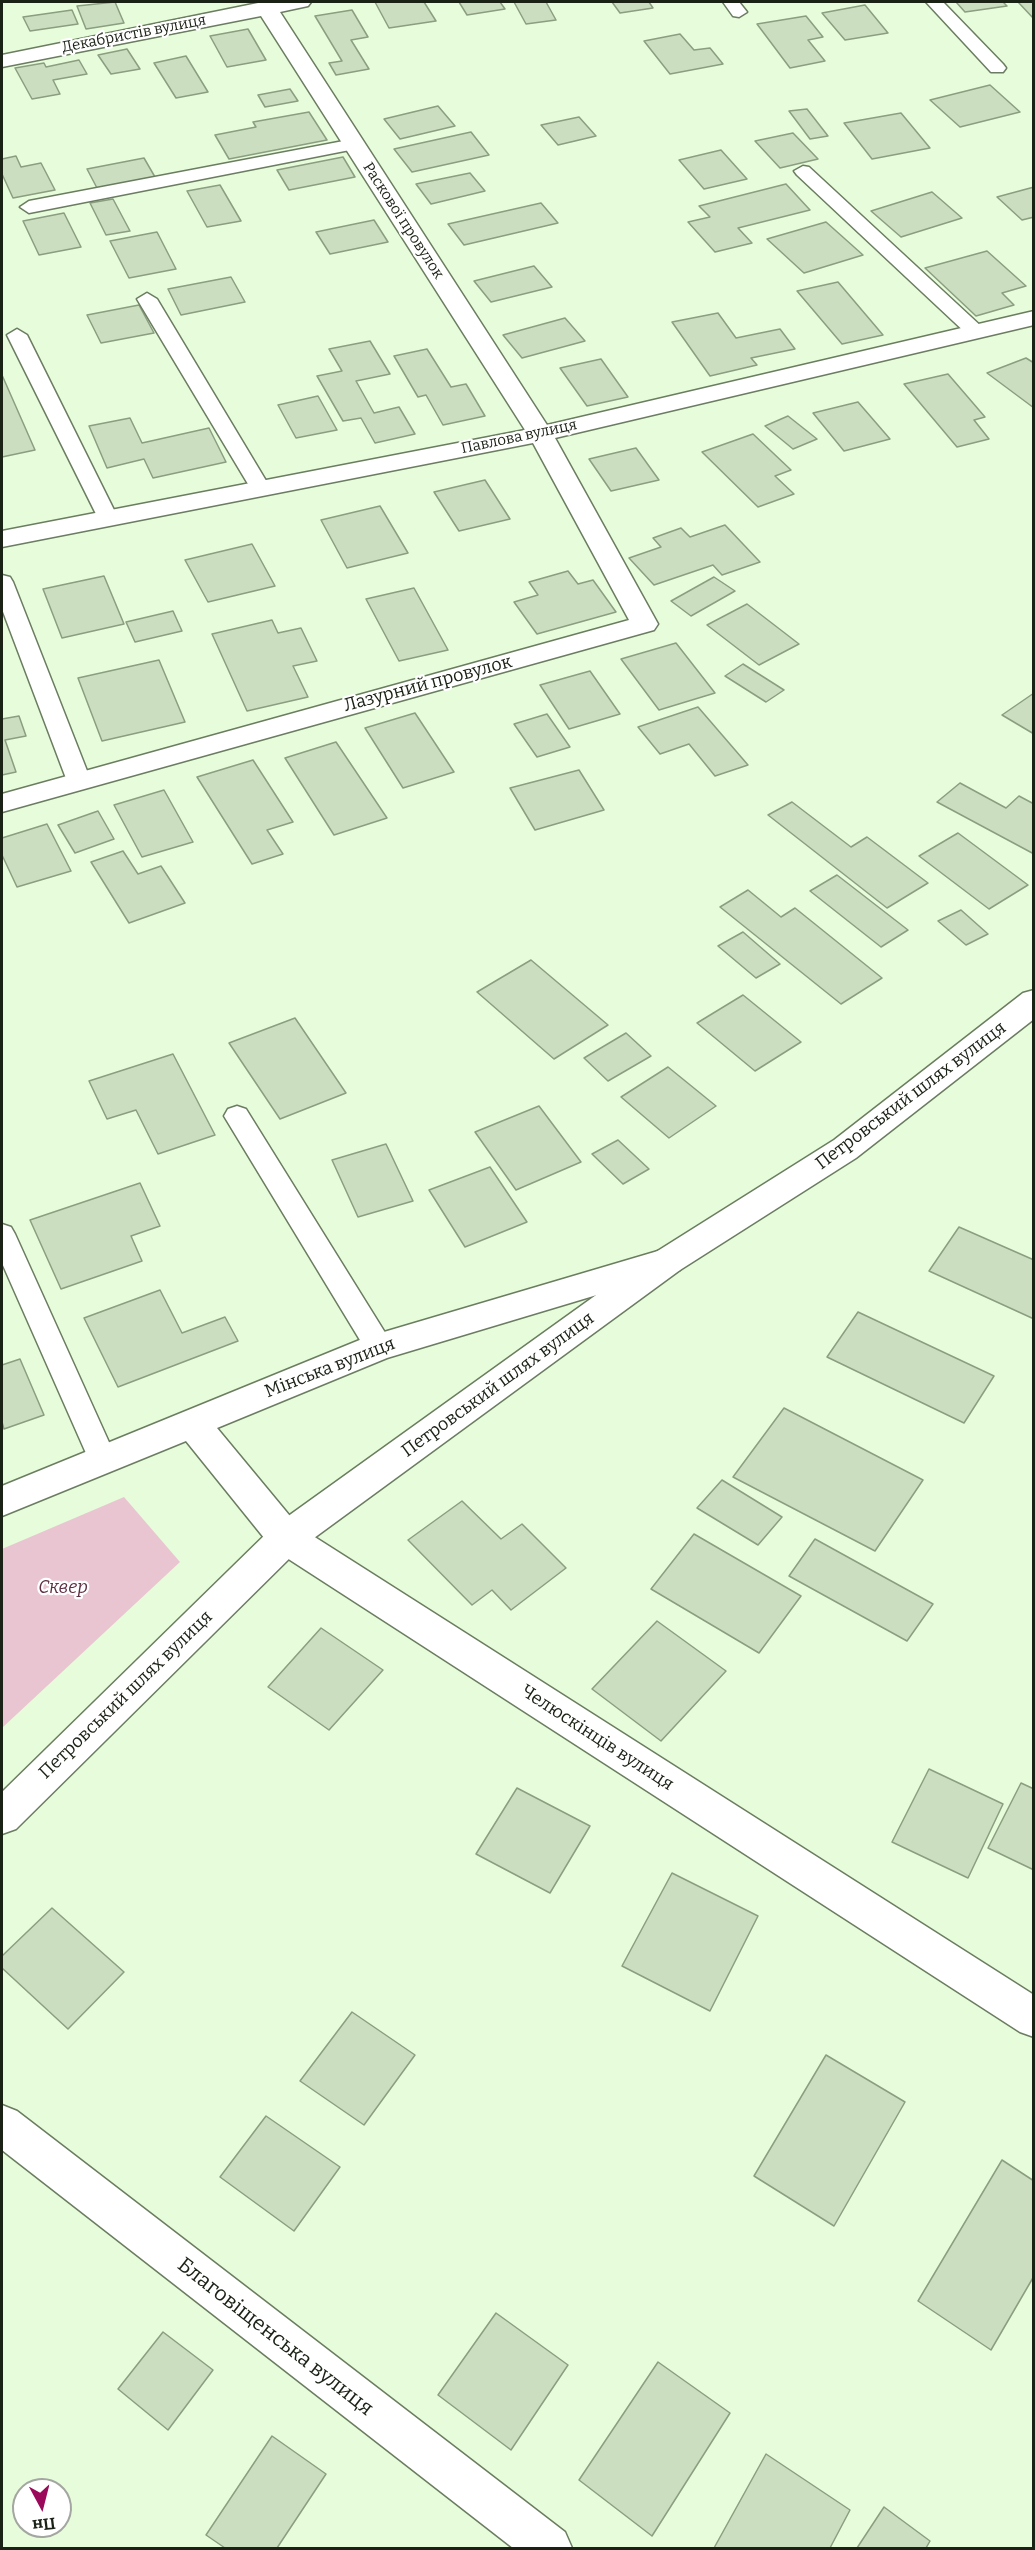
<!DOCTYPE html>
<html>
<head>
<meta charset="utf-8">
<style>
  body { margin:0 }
  #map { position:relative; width:1035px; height:2550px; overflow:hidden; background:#e7fcdb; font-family:Bitter,serif }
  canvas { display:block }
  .frame { position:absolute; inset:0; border:3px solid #1a2115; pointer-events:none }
  .north { position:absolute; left:12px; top:2478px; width:60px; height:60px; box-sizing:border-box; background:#fff; border:2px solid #a3a6a1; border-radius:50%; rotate:173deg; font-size:16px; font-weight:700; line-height:24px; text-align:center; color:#1a2115 }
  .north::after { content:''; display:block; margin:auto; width:21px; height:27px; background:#9b0a5a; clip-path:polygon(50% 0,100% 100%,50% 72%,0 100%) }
</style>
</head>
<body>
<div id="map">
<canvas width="1035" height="2550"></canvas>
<div class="frame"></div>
<div class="north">Пн</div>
</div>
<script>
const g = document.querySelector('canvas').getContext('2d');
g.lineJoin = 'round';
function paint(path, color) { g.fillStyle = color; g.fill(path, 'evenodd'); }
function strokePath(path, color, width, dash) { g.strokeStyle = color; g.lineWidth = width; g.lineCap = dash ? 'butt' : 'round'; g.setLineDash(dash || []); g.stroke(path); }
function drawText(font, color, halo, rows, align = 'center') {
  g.font = font + ' Bitter,serif'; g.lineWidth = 4.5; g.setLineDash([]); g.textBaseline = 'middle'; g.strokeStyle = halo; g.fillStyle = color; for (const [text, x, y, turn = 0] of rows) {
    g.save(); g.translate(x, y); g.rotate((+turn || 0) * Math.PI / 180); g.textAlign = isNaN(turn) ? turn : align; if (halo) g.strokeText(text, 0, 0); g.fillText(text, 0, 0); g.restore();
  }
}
const green = new Path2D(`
  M124,1497L180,1562L2,1728V1549Z`);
const building = new Path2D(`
  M115,2L124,23L86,29L77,6Z
  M375,2H424L436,21L389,28Z
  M459,2H500L505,9L467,15Z
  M514,2H546L556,20L526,24Z
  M612,2H649L653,8L620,13Z
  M956,2H1003L1007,6L965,12Z
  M1018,2H1034V19Z
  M865,5L888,33L845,40L822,13Z
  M72,10L78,24L30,31L23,17Z
  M352,10L368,37L351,40L369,69L336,75L329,63L342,61L315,16Z
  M806,16L823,37L808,40L825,61L790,68L757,24Z
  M248,29L266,60L227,67L210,36Z
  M680,34L694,50L710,48L723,64L670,74L644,41Z
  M127,49L140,69L111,74L98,55Z
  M186,56L208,92L176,98L154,63Z
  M79,60L87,74L53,80L60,94L32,99L15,68L44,63L46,67Z
  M990,85L1020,112L960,127L930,100Z
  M290,89L298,101L265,107L258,95Z
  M438,106L455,126L400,139L384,119Z
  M807,109L828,136L810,139L789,111Z
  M309,112L327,140L229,159L215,135L256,127L253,122Z
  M901,113L930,148L872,159L844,123Z
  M579,117L596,136L558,145L541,125Z
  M471,132L489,155L412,172L394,149Z
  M793,133L818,159L780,168L755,141Z
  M721,150L747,179L704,189L679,160Z
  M16,156L21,167L41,163L55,190L13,198L2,174V159Z
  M343,157L355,177L289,190L277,170Z
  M144,158L155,177L97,188L87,169Z
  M470,173L485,191L431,204L416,184Z
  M786,184L810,210L738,228L752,243L715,252L688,222L710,217L699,206Z
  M220,185L241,221L207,227L187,191Z
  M1034,187V217L1022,220L997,197Z
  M932,192L962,218L901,237L871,211Z
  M113,199L130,231L106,235L90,203Z
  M541,203L558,223L464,245L448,224Z
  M64,213L81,247L39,255L23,221Z
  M374,220L388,242L330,254L316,232Z
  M826,222L863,255L804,273L767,239Z
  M157,232L176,269L129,278L110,241Z
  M987,251L1026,286L1002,293L1014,305L976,316L925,268Z
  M534,266L552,287L491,302L474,281Z
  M231,277L245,302L181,315L168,289Z
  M838,282L883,335L842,344L797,291Z
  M139,305L154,333L101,343L87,315Z
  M718,313L736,338L780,329L795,349L751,358L757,365L710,376L672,322Z
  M565,318L585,341L522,358L503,335Z
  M370,341L390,374L356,381L374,413L399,407L415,434L375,443L361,418L343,421L317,376L342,371L329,349Z
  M427,349L451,387L466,384L485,416L443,425L426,395L418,397L394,356Z
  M1026,358L1034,363V408L987,373Z
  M601,359L628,397L587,406L560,368Z
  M948,374L985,417L974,420L989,439L957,447L904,384Z
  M2,375L35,450L2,457Z
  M318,396L337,430L296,438L278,405Z
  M858,402L890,439L844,451L813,413Z
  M788,416L817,439L793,449L765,426Z
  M130,418L142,443L209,428L226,462L153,478L144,459L107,468L89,426Z
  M753,434L791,470L775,476L794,494L758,507L702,452Z
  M636,448L659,480L611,491L589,459Z
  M485,480L510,519L459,531L434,492Z
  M380,506L408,553L347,568L321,520Z
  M725,525L760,562L722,575L713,565L654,585L629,558L661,547L653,538L681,528L690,537Z
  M252,544L275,586L208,602L185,560Z
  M568,571L578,584L593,580L616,612L537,634L514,602L538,595L529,582Z
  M104,576L124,624L62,638L43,589Z
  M714,577L735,591L691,616L671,601Z
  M414,588L448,650L399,661L366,599Z
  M747,604L799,644L759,665L707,625Z
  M173,611L182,631L135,642L126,622Z
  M272,620L278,633L301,628L317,661L293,666L308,697L247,711L212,634Z
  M676,643L715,693L659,710L621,659Z
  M159,660L185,722L102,741L78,678Z
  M743,664L784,690L766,702L725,676Z
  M590,671L620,714L569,729L540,685Z
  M1034,693V734L1002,715Z
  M698,707L748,765L715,776L689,744L660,754L638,727Z
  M415,713L454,772L403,788L365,728Z
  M547,714L570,747L537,757L514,724Z
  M19,716L26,736L5,740L16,772L2,775V719Z
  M336,742L387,818L334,835L285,758Z
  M253,760L293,822L267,830L283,854L252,864L197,777Z
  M579,770L604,810L535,830L510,788Z
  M960,783L1006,808L1019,796L1034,804V854L937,802Z
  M164,790L193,842L142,857L114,805Z
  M792,802L851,847L867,837L928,883L887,908L768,815Z
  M98,811L114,839L75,853L58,825Z
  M47,824L71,871L17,887L2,855V838Z
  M958,833L1028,885L989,909L919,856Z
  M123,851L138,874L161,866L185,903L129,923L91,862Z
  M837,875L908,930L881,947L810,891Z
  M748,890L781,917L795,908L882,978L841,1004L720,907Z
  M961,910L988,934L966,945L938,921Z
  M743,932L780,964L756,978L718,946Z
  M531,960L608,1025L554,1059L477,992Z
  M743,995L801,1042L755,1071L697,1023Z
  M295,1018L346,1093L280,1119L229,1043Z
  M626,1033L651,1056L608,1081L584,1058Z
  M173,1054L215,1135L158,1154L136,1110L107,1119L89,1081Z
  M668,1067L716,1106L669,1138L621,1097Z
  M539,1106L581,1162L516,1190L475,1132Z
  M618,1140L649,1169L623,1184L592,1154Z
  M386,1144L413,1201L358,1217L332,1160Z
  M490,1167L527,1222L465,1247L429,1190Z
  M140,1183L160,1226L131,1236L142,1261L61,1289L30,1220Z
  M959,1227L1034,1260V1319L929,1271Z
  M160,1290L182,1333L225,1317L238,1341L118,1387L84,1318Z
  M858,1312L994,1376L964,1423L827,1357Z
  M20,1359L44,1415L4,1429L2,1422V1365Z
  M784,1408L923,1480L875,1551L733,1477Z
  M722,1480L782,1517L758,1545L697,1508Z
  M462,1501L501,1539L522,1524L566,1568L511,1610L492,1590L472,1605L408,1540Z
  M694,1534L801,1596L759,1653L651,1589Z
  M815,1539L933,1604L907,1641L789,1576Z
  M657,1621L726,1671L661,1741L592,1689Z
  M321,1628L383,1670L329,1730L268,1687Z
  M929,1769L1003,1804L968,1878L892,1842Z
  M1021,1783L1034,1789V1870L988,1848Z
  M517,1788L590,1826L550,1893L476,1854Z
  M672,1873L758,1916L710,2011L622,1966Z
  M52,1908L124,1972L68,2029L2,1968V1956Z
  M352,2012L415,2055L364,2125L300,2081Z
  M826,2055L905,2102L834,2226L754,2176Z
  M266,2116L340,2167L294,2231L220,2177Z
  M1002,2160L1034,2181V2276L991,2350L918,2301Z
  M496,2313L568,2365L511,2450L438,2395Z
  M163,2332L213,2370L168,2430L118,2389Z
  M658,2362L730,2413L652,2536L579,2480Z
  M272,2436L326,2474L277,2548H225L206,2535Z
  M766,2454L850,2510L830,2548H714Z
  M884,2507L930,2541L926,2548H857Z`);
const service = new Path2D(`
  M723,2H739L747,12L739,17L733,16Z
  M926,2H943L1003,64L1006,68L1003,72H991Z
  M354,139L360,140L363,144L360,148L29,213L20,207L29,201Z
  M803,166L809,167L983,328L986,332L983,336H969L797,175L794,171Z
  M147,293L157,299L271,489L268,493H254L251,489L137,299Z
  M17,329L27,335L118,518L115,523H101L98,518L7,335Z
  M2,575L10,577L13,582L91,781L87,786L79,789L71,786L67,781L2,609Z
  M237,1106L246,1109L389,1339L393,1347L389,1355L379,1358L369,1355L224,1116L228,1109Z
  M2,1224L11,1227L15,1234L117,1460L113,1468L103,1472L93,1468L89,1460L2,1263Z`);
const minor = new Path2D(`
  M263,2H311L308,6L280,12L547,425L1034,311V325L555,438L658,624L654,630L2,812V794L629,620L533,443L2,547V531L525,430L261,16L2,67V55Z
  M668,1248L680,1252L684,1261L680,1270L387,1358L217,1428L299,1527L1034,1995V2037L1020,2032L273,1549L186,1441L2,1516V1486L367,1337Z
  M2,2105L17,2111L565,2532L572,2548H513L2,2150Z`);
const tertiary = new Path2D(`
  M1034,990V1019L856,1158L680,1270L299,1549L16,1829L2,1834V1792L273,1527L656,1252L834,1140L1023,993Z`);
const farStreetnames = [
  ["Декабристів вулиця",134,34,-11],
  ["Раскової провулок",403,221,57],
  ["Павлова вулиця",519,437,-12]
];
const streetNames = [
  ["Лазурний провулок",428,684,-15],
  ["Петровський шлях вулиця",911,1096,-37],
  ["Мінська вулиця",330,1368,-21],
  ["Петровський шлях вулиця",498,1385,-36],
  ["Петровський шлях вулиця",126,1695,-44],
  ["Челюскінців вулиця",597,1738,33]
];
const parkNames = [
  ["Сквер",63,1588]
];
const nearStreetnames = [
  ["Благовіщенська вулиця",275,2337,38]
];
paint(green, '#e9c5d1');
paint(building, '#cbdfc0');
strokePath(building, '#8b9e80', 1.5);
strokePath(service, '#6b7d60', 3);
strokePath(minor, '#6b7d60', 3);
strokePath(tertiary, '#6b7d60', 3);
paint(service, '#fff');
paint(minor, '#fff');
paint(tertiary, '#fff');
drawText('15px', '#1a2115', '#fff', farStreetnames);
drawText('18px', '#1a2115', '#fff', streetNames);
drawText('italic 18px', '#5f2d42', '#fff', parkNames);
drawText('21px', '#1a2115', '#fff', nearStreetnames);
</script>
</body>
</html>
